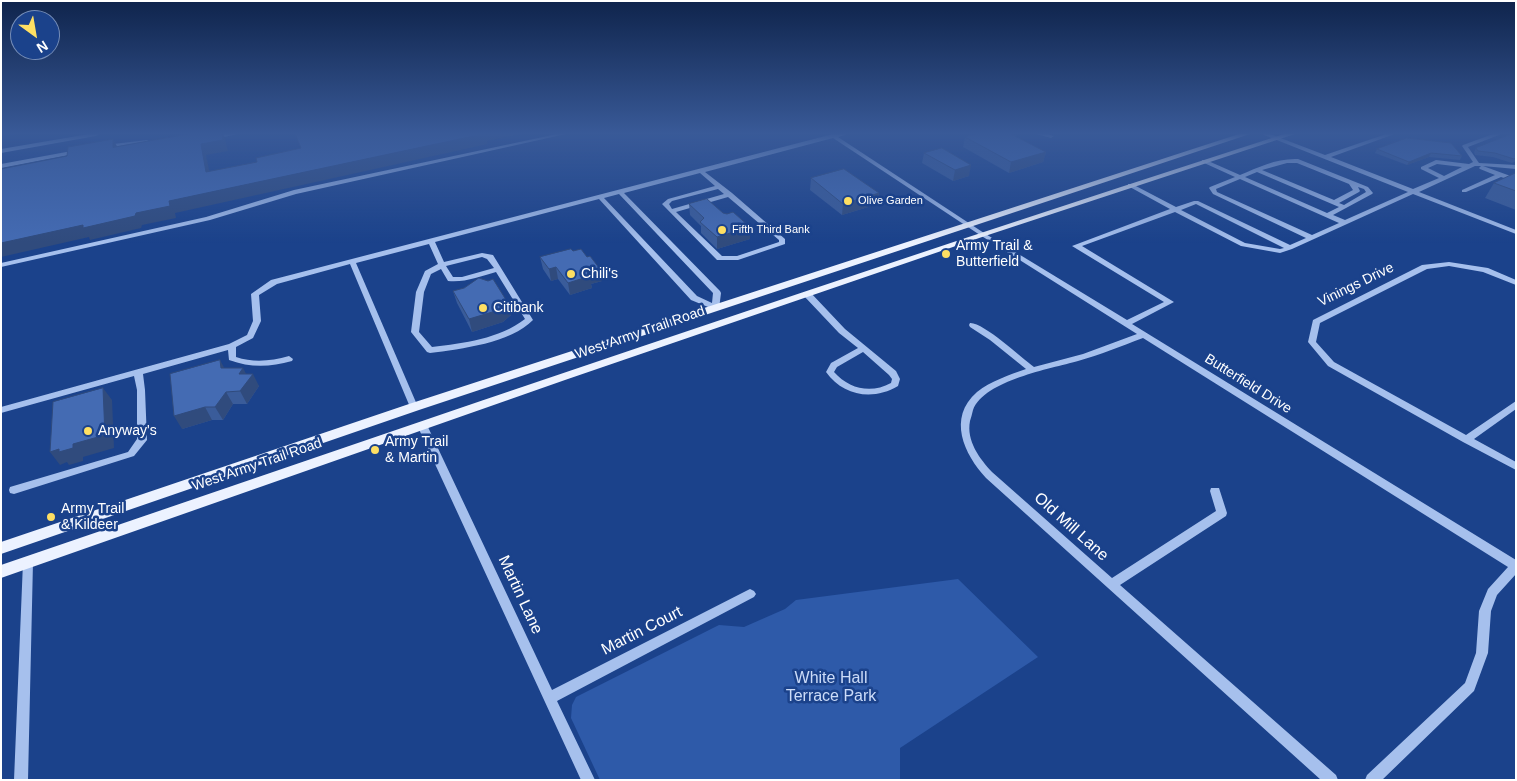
<!DOCTYPE html>
<html>
<head>
<meta charset="utf-8">
<style>
  body { margin:0 }
  #map { position:relative; width:1517px; height:781px; overflow:hidden; background:#1b428b; font-family:Helvetica,sans-serif }
  canvas { display:block }
  .frame { position:absolute; inset:0; border:2px solid #fff; pointer-events:none }
  .north { position:absolute; left:10px; top:10px; width:50px; height:50px; box-sizing:border-box; background:#1b428b; border:1px solid #768eb9; border-radius:50%; rotate:148deg; font-size:14px; font-weight:700; line-height:20px; text-align:center; color:#fff }
  .north::after { content:''; display:block; margin:auto; width:18px; height:22px; background:#fedf63; clip-path:polygon(50% 0,100% 100%,50% 72%,0 100%) }
</style>
</head>
<body>
<div id="map">
<canvas width="1517" height="781"></canvas>
<div class="frame"></div>
<div class="north">N</div>
</div>
<script>
const g = document.querySelector('canvas').getContext('2d');
g.lineJoin = 'round';
function paint(path, color) { g.fillStyle = color; g.fill(path, 'evenodd'); }
function strokePath(path, color, width, dash) { g.strokeStyle = color; g.lineWidth = width; g.lineCap = dash ? 'butt' : 'round'; g.setLineDash(dash || []); g.stroke(path); }
function drawText(font, color, halo, rows, align = 'center') {
  g.font = font + ' Helvetica,sans-serif'; g.lineWidth = 5; g.setLineDash([]); g.textBaseline = 'middle'; g.strokeStyle = halo; g.fillStyle = color; for (const [text, x, y, turn = 0] of rows) {
    g.save(); g.translate(x, y); g.rotate((+turn || 0) * Math.PI / 180); g.textAlign = isNaN(turn) ? turn : align; if (halo) g.strokeText(text, 0, 0); g.fillText(text, 0, 0); g.restore();
  }
}
const green = new Path2D(`
  M958,579L1038,657L900,748V780H600L571,718L572,705L576,697L719,625L744,627L785,609L796,600Z`);
const minor = new Path2D(`
  M89,134H99L96,136L1,153V149Z
  M227,134H237L212,140L209,138Z
  M557,134H566L296,194L210,220L1,267V263L206,217L294,190Z
  M833,134H846L845,135L838,137L984,233L1127,320L1164,302L1072,246L1170,209L1128,186V184H1132L1176,207L1194,201H1198L1290,245L1306,238L1213,194L1209,188L1210,187L1235,177L1202,162V160H1206L1240,175C1259,167 1277,158 1298,159L1368,187L1373,193L1372,194L1333,215L1345,220L1408,192L1264,135L1263,134H1270L1325,155L1386,134H1393L1392,135L1331,157L1413,189L1439,178L1421,169V167L1436,160L1469,164L1473,162L1462,146L1463,145L1493,134H1500L1499,135L1468,147L1479,163L1516,165V169L1483,166L1516,178V182L1501,177L1466,192H1462V190L1495,175L1480,169L1479,168L1481,166H1475L1419,192L1516,230V234L1413,194L1292,249L1280,253L1241,246L1175,212L1082,246L1174,302L1132,324L1516,560V574L1497,595L1491,611L1488,653L1474,691L1382,780H1365L1367,775L1465,683L1476,653L1479,611L1488,589L1508,567L1143,338C1121,346 1100,355 1078,361C1050,369 985,380 973,410C972,414 971,418 970,421C966,441 980,459 992,472L1112,578L1216,511L1210,491L1211,488H1219L1227,513L1226,516L1120,585L1336,775L1338,780H1321L986,478C964,454 947,418 977,392C991,381 1009,375 1026,369L990,340L970,327L969,325L970,323C983,322 1022,358 1034,367L1083,354L1137,334L980,235L833,138L705,172L732,193L785,239V244L738,260H717L662,204L668,199L715,186L700,173L624,193L720,291L721,293L719,309H713L691,300L599,199L435,242L444,262L482,253L493,255L533,320C511,343 461,349 430,353L427,352L411,332L416,292L425,271L438,264L429,244L356,263L418,407L417,409H411L410,407L350,264L277,284L259,295L261,321L253,338L236,347V357C254,363 271,361 289,356L293,359L292,361C270,367 251,368 229,360L228,350L143,374L145,390L147,440L134,456L14,494L10,493L9,490L10,487L128,452L137,439V390L134,376L1,413V407L229,344L247,335L253,321L251,294L271,280ZM1287,163H1297L1349,184L1353,190L1334,200L1262,170ZM1437,164L1462,167L1444,176L1428,168ZM1257,172L1332,204L1339,207L1327,213L1245,177ZM1240,179L1339,223L1312,235L1217,192L1216,189ZM1358,187L1364,189L1366,192L1344,205L1339,203L1359,192L1360,191ZM718,189L724,194L672,209L669,204L672,201ZM619,194L713,293L712,303L697,296L604,198ZM728,197L779,240V242L737,256H722L676,212ZM1196,204L1284,248L1280,249L1245,243L1181,210ZM482,257L487,259L494,268L462,277H453L446,266ZM441,269L448,281C464,283 481,276 496,272L525,319C499,339 464,343 432,347L419,332L424,292L431,274Z
  M1036,134H1047L1054,136L1051,138Z
  M147,140L150,142L149,143L105,149L102,147L105,145Z
  M77,150L80,152L79,153L1,168V164Z
  M1449,262L1488,268L1516,280V285L1483,272L1449,266L1427,269L1320,323L1316,342L1334,362L1466,435L1516,401V409L1474,439L1516,462V470L1463,442L1328,366L1308,342L1313,320L1422,265Z
  M804,292H810L845,329L896,371L900,379L898,386C873,401 843,396 826,372L831,363L858,348L839,333L804,296L803,294ZM863,352L889,375L892,379L891,383C871,394 849,389 834,372L837,367Z
  M422,422L427,425L552,690L746,591L750,589L754,591L756,594L754,597L557,701L595,780H581L417,425Z
  M28,558L32,559L33,562L28,780H14L23,562L24,559Z`);
const major = new Path2D(`
  M1239,134H1250L419,410L1,554V542L409,404Z
  M1284,134H1295L985,236L565,380L1,578V565C428,419 855,272 1284,134Z`);
const wall = new Path2D(`
  M1511,134L1516,161L1512,163L1493,157L1475,155L1474,152L1476,148Z
  M965,137L1046,152L1043,162L1009,173L963,147Z
  M1407,138L1462,156L1460,160L1429,157L1407,165L1375,153L1377,149Z
  M924,153L969,176L953,181L922,163Z
  M1516,173V210L1485,198L1494,183Z
  M811,178L879,193L878,204L842,215L810,190Z
  M689,204L723,213L750,227V239L717,249L701,233V226L690,215Z
  M540,257L602,281L591,284L592,288L570,295L558,279L551,281L543,269Z
  M453,291L508,303L511,315L503,322L472,332L457,303Z
  M225,368L246,374L259,386L247,404H233L223,420H212L182,429Z`);
const shadedWall = new Path2D(`
  M1,134H16L1,136Z
  M222,134H223L225,138L228,151L206,155L212,184L206,172L201,144Z
  M483,134H521L487,141L488,144L175,213L176,218L142,225L141,228L90,240L89,237L1,257V243L136,213L169,201Z
  M113,139L119,150L113,147Z
  M1046,152L1043,162L1009,173L1011,162Z
  M1431,153L1429,157L1407,165L1409,162Z
  M971,165L969,176L953,181L955,170Z
  M879,193L878,204L842,215L843,204Z
  M750,227V239L717,249V237Z
  M556,267L558,279L551,281L549,269Z
  M600,269L602,281L591,284L592,288L570,295L568,283L587,273Z
  M508,303L511,315L503,322L472,332L469,319Z
  M220,360L227,373L221,368Z
  M243,368L249,379L253,374L259,386L247,404L240,391L239,374Z
  M103,388L112,400L114,448L83,457V461L69,465L67,462L60,465L50,452Z
  M226,392L233,404L223,420L215,407Z
  M205,407L212,420L182,429L174,416Z`);
const building = new Path2D(`
  M188,134H222L223,140L201,144L206,172L257,162L256,158L301,148L295,134H483L169,201L170,206L136,213L135,216L83,228V225L1,243V169L67,156L68,147L113,139V147Z
  M976,134H1011L1046,152L1011,162L965,137Z
  M1511,134H1516V158L1514,159L1495,153L1478,151L1476,148Z
  M1407,138L1451,143L1462,156L1431,153L1409,162L1377,149Z
  M942,148L971,165L955,170L924,153Z
  M844,169L879,193L843,204L811,178Z
  M1516,173V191L1494,183Z
  M707,199L723,213L727,214L733,212L750,227L717,237L700,222L704,218L689,204Z
  M571,249L573,251L581,249L587,257L590,256L600,269L587,273L590,276L568,283L556,267L549,269L540,257Z
  M479,278L488,281L493,279L508,303L499,310L469,319L453,291L464,288Z
  M220,360L221,368H243L239,374H253L240,391L226,392L215,407H205L174,416L170,374Z
  M103,388L105,435L73,444V448L59,452V449L50,452L53,402Z`);
const markers = [
  [848,201,5,"#fedf63"],
  [722,230,5,"#fedf63"],
  [946,254,5,"#fedf63"],
  [571,274,5,"#fedf63"],
  [483,308,5,"#fedf63"],
  [88,431,5,"#fedf63"],
  [375,450,5,"#fedf63"],
  [51,517,5,"#fedf63"]
];
const farPoinames = [
  ["Olive Garden",858,201],
  ["Fifth Third Bank",732,230]
];
const poiNames = [
  ["Army Trail &",956,246],
  ["Butterfield",956,262],
  ["Chili's",581,274],
  ["Citibank",493,308],
  ["Anyway's",98,431],
  ["Army Trail",385,442],
  ["& Martin",385,458],
  ["Army Trail",61,509],
  ["& Kildeer",61,525]
];
const streetNames = [
  ["Vinings Drive",1356,285,-26],
  ["West Army Trail Road",640,333,-19],
  ["Butterfield Drive",1248,384,32],
  ["West Army Trail Road",257,465,-19]
];
const nearStreetnames = [
  ["Old Mill Lane",1071,527,42],
  ["Martin Lane",520,595,65],
  ["Martin Court",642,631,-27]
];
const nearParknames = [
  ["White Hall",831,679],
  ["Terrace Park",831,697]
];
paint(green, '#2e5aa9');
paint(minor, '#a6c0ed');
paint(major, '#ecf2ff');
paint(wall, '#3a5c9a');
paint(shadedWall, '#304b7d');
paint(building, '#446bb3');
strokePath(building, '#304b7d', 1);
const sky = g.createLinearGradient(0, 0, 0, 243);
sky.addColorStop(0, '#0f244c');
sky.addColorStop(0.55, '#395a98');
sky.addColorStop(1, '#395a9800');
g.fillStyle = sky;
g.fillRect(0, 0, 1517, 243);
for (const [x, y, r, color] of markers) { const dot = new Path2D(); dot.arc(x, y, r, 0, 2 * Math.PI); g.fillStyle = color; g.fill(dot); strokePath(dot, '#1b428b', 2); }
drawText('11px', '#fff', '#1b428b', farPoinames, 'left');
drawText('14px', '#fff', '#1b428b', poiNames, 'left');
drawText('14px', '#fff', '#1b428b', streetNames);
drawText('16px', '#fff', '#1b428b', nearStreetnames);
drawText('16px', '#ccdcf9', '#1b428b', nearParknames);
</script>
</body>
</html>
